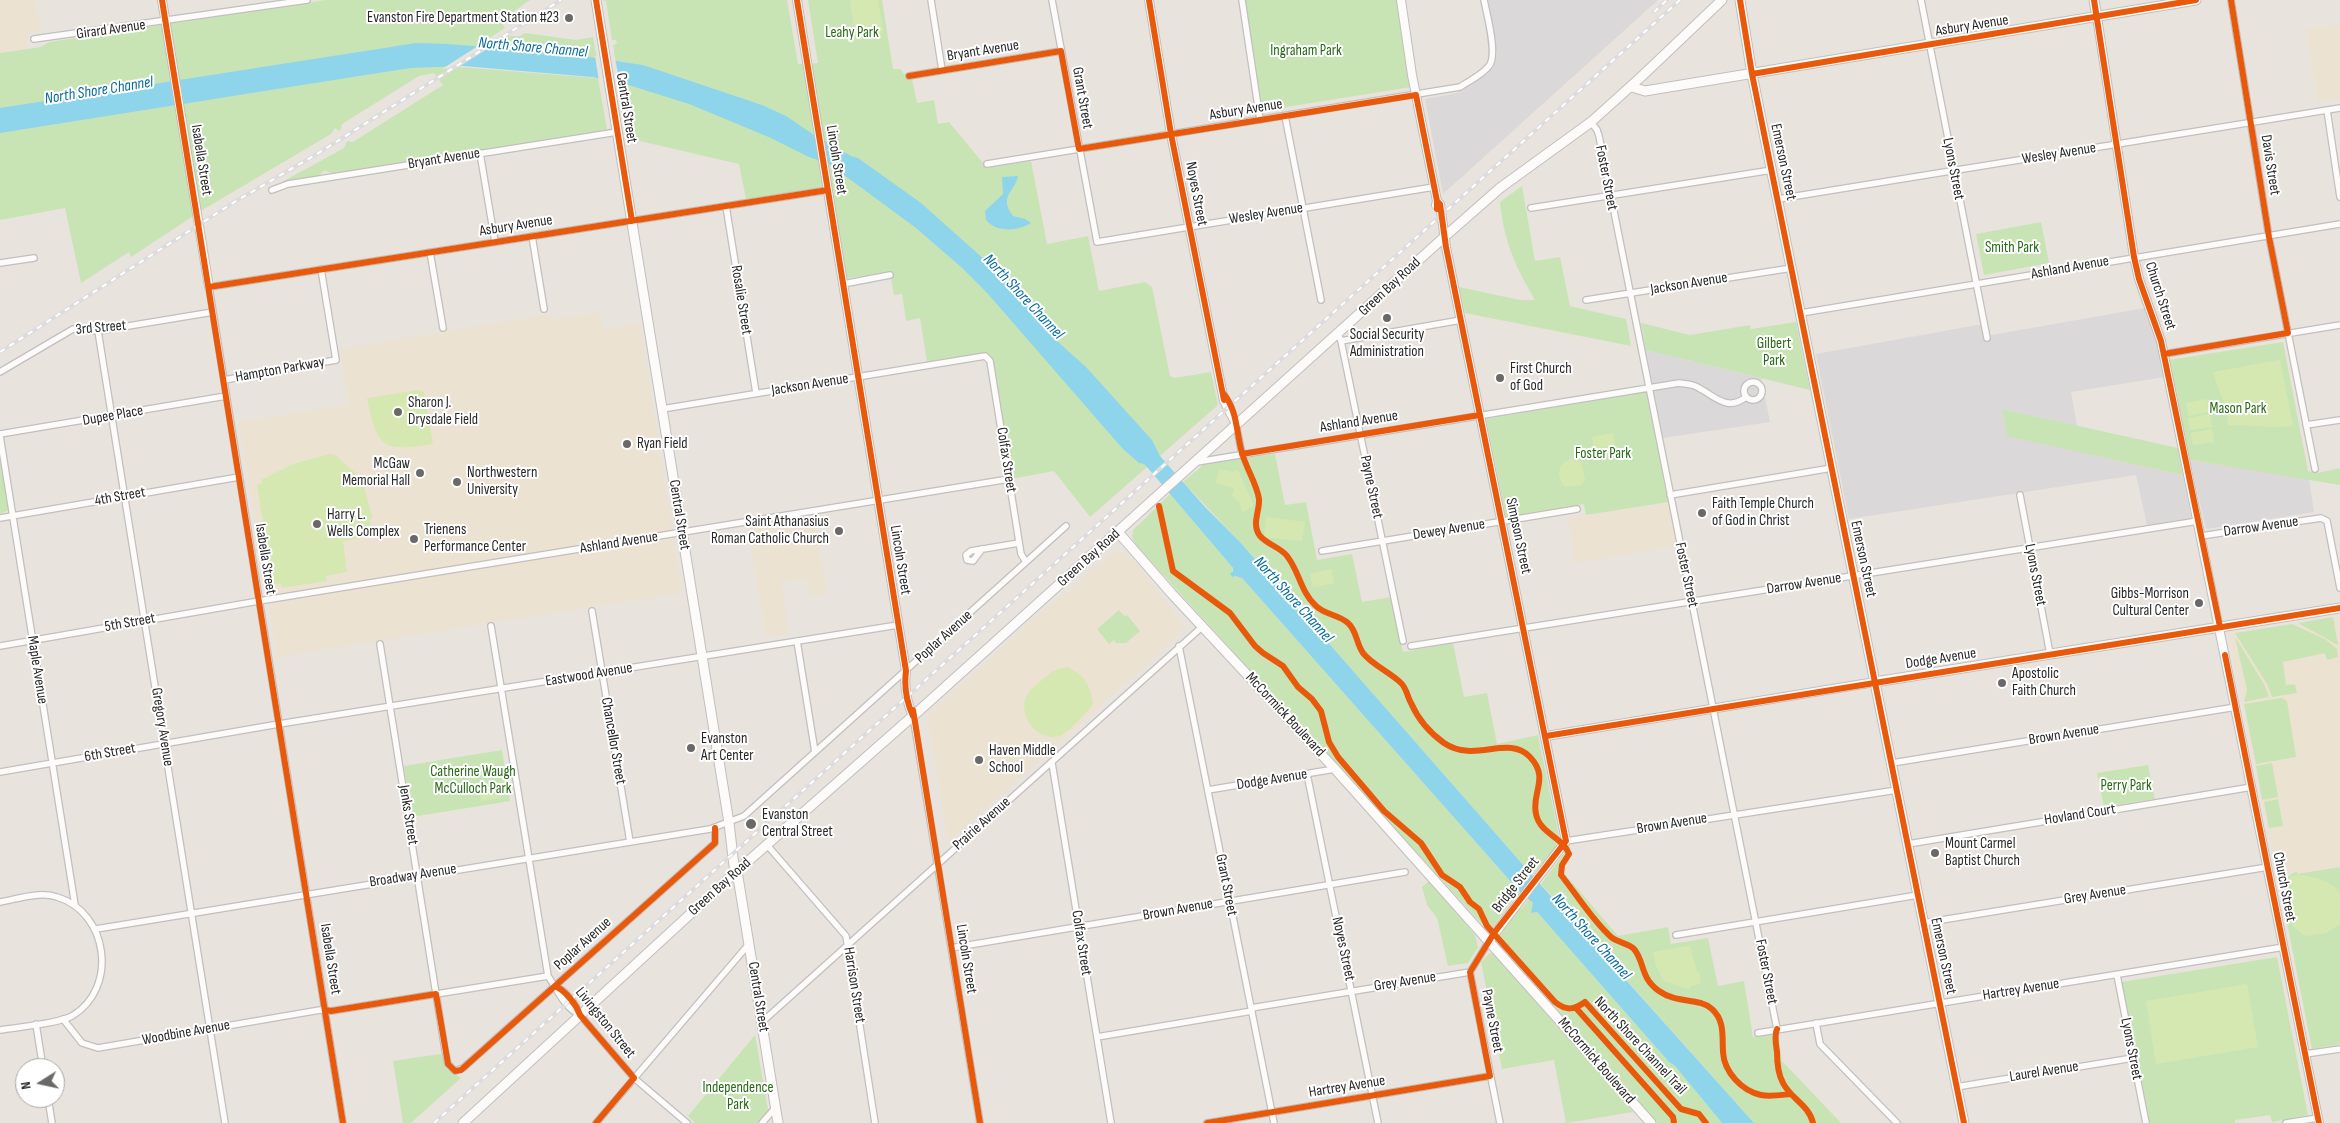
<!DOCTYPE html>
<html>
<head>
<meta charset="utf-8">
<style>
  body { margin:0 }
  #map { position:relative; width:2340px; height:1123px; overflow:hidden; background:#e8e3dd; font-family:"Sofia Sans Condensed",sans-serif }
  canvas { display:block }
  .north { position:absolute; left:15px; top:1058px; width:50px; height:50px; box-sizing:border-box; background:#fff; border:1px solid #a9a9a9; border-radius:50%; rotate:260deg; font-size:14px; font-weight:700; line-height:20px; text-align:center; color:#282828 }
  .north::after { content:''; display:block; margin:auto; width:18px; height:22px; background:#6b6967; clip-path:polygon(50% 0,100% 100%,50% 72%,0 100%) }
</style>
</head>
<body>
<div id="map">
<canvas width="2340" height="1123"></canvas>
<div class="north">N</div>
</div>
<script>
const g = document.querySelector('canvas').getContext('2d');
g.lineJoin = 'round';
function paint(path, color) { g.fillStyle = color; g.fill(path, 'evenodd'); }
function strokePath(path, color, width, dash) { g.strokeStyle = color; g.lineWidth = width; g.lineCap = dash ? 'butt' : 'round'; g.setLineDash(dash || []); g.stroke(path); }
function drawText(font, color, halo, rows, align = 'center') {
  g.font = font + ' "Sofia Sans Condensed",sans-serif'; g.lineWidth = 4; g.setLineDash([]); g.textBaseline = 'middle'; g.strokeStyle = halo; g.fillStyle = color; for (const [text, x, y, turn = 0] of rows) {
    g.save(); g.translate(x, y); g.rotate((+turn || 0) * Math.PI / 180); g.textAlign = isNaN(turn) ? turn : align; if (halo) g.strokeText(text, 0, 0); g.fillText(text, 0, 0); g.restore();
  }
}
const industrial = new Path2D(`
  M1488,0H1658L1443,194L1425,99L1457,93L1486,75L1493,68L1497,54Z
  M2145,308L2156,336L2165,377L2071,392L2077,426L2002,409L2007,435L2183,475L2191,518L2147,525L2136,475L1849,519L1816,354L1983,324L1986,336Z
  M1646,350L1761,378L1770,422L1663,438Z
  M2190,460L2309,479L2314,512L2206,529Z`);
const education = new Path2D(`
  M0,0H35L41,33L33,32L28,34L26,40L27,49L0,53Z
  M2340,24V98L2318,102L2306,30Z
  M600,312L603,330L640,323L682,593L277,657L239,422L349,405L340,349L551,314L553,320Z
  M1668,502L1676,546L1575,563L1568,518Z
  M815,519L827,594L810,597L807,579L781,583L789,633L766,637L748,530Z
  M1122,552L1136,563L1184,626L1178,636L948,842L927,716L1040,613L1069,591L1110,555Z
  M2340,617V1044L2312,1049L2229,635Z`);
const green = new Path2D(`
  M326,0H530L500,21L505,28L447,66L598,78L607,130L333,174L325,170L318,176L282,182L344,148L347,141L353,142L443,85L434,73L419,76L342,124L341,129L339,131L335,128L331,134L204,209L131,257L129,252L81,283L65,208L0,220V53L41,47L49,42Z
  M602,0H787L798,64L818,63L808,0H882L893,69H900L908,79H912L917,103L934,100L938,124L949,122L987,168L1031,161L1047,244L1088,236L1099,291L1145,282L1152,287L1170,376L1175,378L1211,372L1218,405L1090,517L1054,471L1011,479L990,355L984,353L927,362L920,318L906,321L902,294L894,295L890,272L847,278L831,186L746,199L739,164L627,138L613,45L617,44L616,40H612L606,1Z
  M1245,0H1397L1411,87L1261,111Z
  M525,33L576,40L593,37L597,59L562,53L490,46L508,34L509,36H520Z
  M1522,186L1535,261L1560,257L1570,306L1626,319L1631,346L1465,313L1459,287L1520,300H1535C1514,264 1504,241 1500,202Z
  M2041,222L2049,263L1984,275L1976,234Z
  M1796,322L1810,390L1646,350L1641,323L1690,335L1750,325L1751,329Z
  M2283,342L2308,471L2318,473L2340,468V485L2190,460L2169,360Z
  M1646,392L1668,502L1586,515L1584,504L1506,517L1486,419Z
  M2002,409L2178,448L2183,475L2007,436Z
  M1275,454L1285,505L1306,502L1317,560L1352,554L1362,602L1391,597L1403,652L1453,643L1464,697L1487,693L1497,744L1538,735L1559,836L1555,849L1532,875L1240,542L1183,482L1204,464Z
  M0,457L9,510L0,514Z
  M1170,494L1233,568L1232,577L1235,576L1242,578L1519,891L1492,928L1482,924L1135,544L1132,537L1133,530Z
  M1119,610L1125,617L1127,615L1140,631L1126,643H1116L1114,640L1109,644L1097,629Z
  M2333,617L2338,645L2298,623Z
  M2292,624L2325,639L2337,649L2338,657L2327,660L2325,653L2283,662L2286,685L2295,684L2297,693L2272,697L2267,684L2235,633Z
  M2235,637L2264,684L2269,697L2244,702L2247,690Z
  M2282,698L2287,701L2296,757L2256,764L2244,704Z
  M502,750L510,801L412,817L404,766Z
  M2272,763L2278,797L2262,800L2256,766Z
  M2148,765L2155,799L2104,807L2097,773Z
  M2278,799L2283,826L2269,828L2264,802Z
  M1570,845C1572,857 1562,862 1564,873L1618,936L1668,927L1671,944L1708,938L1718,986L1744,981L1753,1037L1778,1033L1782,1061L1841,1123H1754L1541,884Z
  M2340,867V1044L2312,1049L2279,882L2297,871V874Z
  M1429,881L1475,935L1478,947L1468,963L1448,966L1437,918L1427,905L1422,887Z
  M1529,899L1534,905L1531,913L1537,912L1669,1062L1675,1066L1722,1123H1658L1499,943L1497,937L1519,907L1521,909Z
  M1490,953L1494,954L1633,1112L1566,1123L1554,1060L1502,1069L1481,962Z
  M2277,957L2308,1115L2272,1122L2270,1115L2235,1120V1123H2150L2122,982Z
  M755,1035L768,1110L757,1123H695L688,1116Z
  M440,1054L443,1055C445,1073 448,1069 461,1078L411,1123H403L393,1061Z`);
const pitch = new Path2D(`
  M850,0H878L883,31L880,34L858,37L855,35Z
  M2280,360L2293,426C2270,428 2250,425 2228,425C2228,405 2218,392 2213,372Z
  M419,390L424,392L433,444C382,452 377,448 367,398Z
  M2207,399L2209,412L2188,416L2186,403Z
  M2210,414L2212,427L2190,430L2188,418Z
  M2212,429L2214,442L2193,445L2191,433Z
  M1613,433L1615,446L1594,449L1592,437Z
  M329,454L335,455L362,479L372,516L370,520L371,529L367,530L368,537L343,541L347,572L326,576L327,581L282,588L281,583L273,585L257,485L262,483L261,480L293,464Z
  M1572,459L1581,462L1585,479L1581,485L1565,487C1556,477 1557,463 1572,459Z
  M1219,469L1233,472L1238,470L1254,506L1243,512L1239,502L1231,495L1234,492L1233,488L1216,483Z
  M1266,517L1305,522L1302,541L1264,537Z
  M1331,569L1334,583L1313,587L1310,574Z
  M1068,667C1085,676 1091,686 1093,704C1087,712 1066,736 1056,737C1036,739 1018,715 1026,697C1029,690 1036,685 1042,680C1050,673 1056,668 1068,667Z
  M500,785L501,798L481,801L479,788Z
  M2299,875C2314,876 2329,881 2340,892V924L2326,933L2305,936L2293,927L2289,904L2292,889L2290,877Z
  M1690,946L1697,972L1700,973V984L1691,986L1688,989L1664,981L1656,966L1653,952Z
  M2247,984L2258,1047L2156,1064L2146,1001Z`);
const water = new Path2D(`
  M416,43L448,44L562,53L643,65L762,105L786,116L814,135L851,156L858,158L921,203L1004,277L1050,329L1058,342L1086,367L1152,440L1160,456L1205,507L1240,542L1532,875L1754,1123H1722L1675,1066L1669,1062L1537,912L1531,913L1533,903L1519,891L1242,578L1235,576L1232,577L1230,573L1233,572V568L1147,467L1144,464L1139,463L1122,448L988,294L961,267L916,228L829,164L809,157L771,138L689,104L619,82L592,77L463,66L411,68L359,76L0,133V108Z
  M1018,176C1015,192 998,196 1013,216L1025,219L1031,223C1018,231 997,233 986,220L985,211L1003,194L1002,177Z`);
const pier = new Path2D(`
  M481,44L492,45L457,68L442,69Z
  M595,56L615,58L620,84L599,81Z`);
const minor = new Path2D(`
  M931,0L942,70
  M1052,0L1097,242L1434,187
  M1242,0L1260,120
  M1921,0L1987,338
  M2231,0L2269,237L2315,469
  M34,39L307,0
  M909,76L1061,51
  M2327,110L2340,197
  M1285,116L1321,300
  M1591,122L1597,130L1599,136L1777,1029
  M480,153L495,242
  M987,164L1460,87C1469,81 1482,75 1489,66C1498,55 1487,15 1484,0
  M272,190L288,184L617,132
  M1778,199L2340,108
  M726,206L756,393
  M1531,208L1772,170
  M532,236L544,309
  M430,252L443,328
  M0,263L34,258
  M843,284L890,275
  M1586,300L1792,268
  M1801,313L2340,224
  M98,331L225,1123
  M1338,334L1341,341L1403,641
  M1341,341L1461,320
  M2164,354L2340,325
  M0,372L73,329L98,331L213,312
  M224,380L336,360L321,269
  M1744 391a9 9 0 1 1 18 0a9 9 0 1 1-18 0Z
  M662,409L985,356L990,361L1021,554L1026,562
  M1236,424L1242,454
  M2306,425L2340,420
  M0,434L226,396
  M0,436L75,905
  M1197,462L1679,383C1684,384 1690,384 1695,386C1713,394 1726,413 1746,397
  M1670,495L1832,468
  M2020,495L2050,654
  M0,518L239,477
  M2201,536L2321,518L2327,521L2340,588
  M982,549L973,561L967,560L966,555L971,551L1019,543
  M1322,551L1577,509
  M592,611L630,842
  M491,626L548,976C558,991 564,1007 580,1015
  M797,641L815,752
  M380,644L445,1050L448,1064L455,1071L463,1068L715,843V828
  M0,646L259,601L1009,479
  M1179,646L1274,1123
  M1411,646L2198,521
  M913,716L980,1123
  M1052,763L1111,1123
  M1892,763L2236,707
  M0,772L279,724L898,625
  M1307,774L1378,1123
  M1208,790L1335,769
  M1566,841L1897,790
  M1908,844L2252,787
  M767,845L846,936L875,1123
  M0,902C18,899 39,891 57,897C108,912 119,988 72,1016C57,1024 18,1027 0,1030
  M1923,923L2268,867
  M96,929L710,829L744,816L1066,526
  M1676,935L1918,895
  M951,948L1405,872
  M1470,972L1500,1123
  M1470,972L1489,941
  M2117,975L2146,1123
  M555,986C566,991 576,1004 580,1015L634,1078L687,1123
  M1251,1008L1470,972
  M63,1019L82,1043L98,1048L320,1010L331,1011L548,976
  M762,1022L1203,626
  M1816,1023L1820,1044L1897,1123
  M36,1024L43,1068
  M1758,1033L2284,947
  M1097,1037L1252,1011
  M2305,1054L2340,1049
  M1956,1087L2133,1058
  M48,1098L52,1123
  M343,1123L209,287L828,190
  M596,1123L749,944
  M762,1123L776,1107
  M1207,1123L1490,1076
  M2286,1123L2318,1118`);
const tertiary = new Path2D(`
  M162,0L209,287
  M797,0L906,671C904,686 907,703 913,716
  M1149,0L1171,134L1224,401L1236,424
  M1401,0L1412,75L1437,201L1436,205
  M2097,17L2134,257L2139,279L2161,341L2319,1123
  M1437,201L1440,204L1446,247L1566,841L1489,941
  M1546,736L1875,682`);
const secondary = new Path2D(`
  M596,0L729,823L734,866L737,871L778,1123
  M1740,0L1752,74L1964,1123
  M2094,0L2097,17
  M1632,87L1645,91L2196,0
  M1118,532L1172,594L1335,769L1651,1123
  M1875,682L2340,608
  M463,1123L737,871L922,708L1451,231L1500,188L1591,122L1641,77L1722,0`);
const rail = new Path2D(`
  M1654,12L1667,0
  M0,352L236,201L317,154L561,0
  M434,1123L1680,0`);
const cycleway = new Path2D(`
  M162,0L343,1123
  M596,0L632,221
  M797,0L906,671C904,686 907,703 913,716
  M1149,0L1171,134L1224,400
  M1740,0L1752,74L1964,1123
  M2094,0L2134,257L2139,279L2161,341L2220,627
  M1752,74L2196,0
  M909,76L1061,51L1079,149L1416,95L1437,201V209
  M209,287L828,190
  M2164,354L2288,333L2269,237L2231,0
  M1223,393C1238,411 1236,432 1242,453C1246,468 1257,484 1259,499C1260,511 1251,524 1260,536C1268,545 1280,547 1287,556C1299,571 1301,592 1315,605C1324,615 1338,614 1348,623C1357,631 1356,643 1363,653C1371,664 1391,673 1401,683C1407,689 1407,696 1411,703C1418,719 1430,733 1444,743C1475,764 1508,734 1530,757C1550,778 1531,793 1536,814C1540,834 1563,837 1569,854L1562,865L1561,875C1577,895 1592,920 1611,937C1618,943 1629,943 1634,949C1645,962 1640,978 1659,991C1677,1004 1698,997 1712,1009C1725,1021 1722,1036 1723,1052C1724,1072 1742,1091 1761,1095C1770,1097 1781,1095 1791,1094
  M1242,454L1480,415
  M1159,506L1173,571L1230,613L1255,646L1263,653L1283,666L1298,687L1312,699L1321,711L1329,742L1338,757L1384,811L1421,843L1442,875L1460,887L1470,902L1479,909L1487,926L1555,1002C1566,1011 1574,1010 1585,1002L1681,1109L1699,1114L1706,1123
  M2225,655L2319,1123
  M913,710L980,1123
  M1546,736L2340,608
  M555,986C566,991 576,1004 580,1015L634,1078L596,1123
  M1576,1008L1673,1117L1674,1123
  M325,1010L331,1011L436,994L448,1064L455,1071L461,1070L715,843V828
  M1777,1029C1774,1036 1776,1045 1777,1052C1777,1062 1778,1074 1783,1083C1791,1099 1809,1105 1813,1123
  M1207,1123L1490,1076L1470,972L1494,933L1566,841L1446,247L1440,204L1437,201`);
const markers = [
  [569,18,5,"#6b6967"],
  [1387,318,5,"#6b6967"],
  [1500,378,5,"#6b6967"],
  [398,412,5,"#6b6967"],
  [627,444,5,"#6b6967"],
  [420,473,5,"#6b6967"],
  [457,482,5,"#6b6967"],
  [1702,513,5,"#6b6967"],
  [317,524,5,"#6b6967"],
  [839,531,5,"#6b6967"],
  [414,539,5,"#6b6967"],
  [2199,603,5,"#6b6967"],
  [2002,683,5,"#6b6967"],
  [691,748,5,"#6b6967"],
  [979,760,5,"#6b6967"],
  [751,824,6,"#6b6967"],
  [1935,853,5,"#6b6967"]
];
const poiNames = [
  ["Evanston Fire Department Station #23",559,18,"right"],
  ["Social Security",1387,335,"center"],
  ["Administration",1387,352,"center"],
  ["First Church",1510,369],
  ["of God",1510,386],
  ["Sharon J.",408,403],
  ["Drysdale Field",408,420],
  ["Ryan Field",637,444],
  ["McGaw",410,464,"right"],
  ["Memorial Hall",410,481,"right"],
  ["Northwestern",467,473],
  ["University",467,490],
  ["Faith Temple Church",1712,504],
  ["of God in Christ",1712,521],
  ["Harry L.",327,515],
  ["Wells Complex",327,532],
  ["Saint Athanasius",829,522,"right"],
  ["Roman Catholic Church",829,539,"right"],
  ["Trienens",424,530],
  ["Performance Center",424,547],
  ["Gibbs-Morrison",2189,594,"right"],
  ["Cultural Center",2189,611,"right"],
  ["Apostolic",2012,674],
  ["Faith Church",2012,691],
  ["Evanston",701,739],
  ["Art Center",701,756],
  ["Haven Middle",989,751],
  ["School",989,768],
  ["Evanston",762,815],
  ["Central Street",762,832],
  ["Mount Carmel",1945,844],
  ["Baptist Church",1945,861]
];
const streetNames = [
  ["Asbury Avenue",1972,26,-9],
  ["Girard Avenue",111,30,-8],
  ["Bryant Avenue",983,51,-9],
  ["Grant Street",1082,98,80],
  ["Central Street",626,108,81],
  ["Asbury Avenue",1246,110,-9],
  ["Wesley Avenue",2059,154,-9],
  ["Bryant Avenue",444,159,-9],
  ["Isabella Street",201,160,81],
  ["Lincoln Street",836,160,81],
  ["Emerson Street",1783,162,78],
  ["Davis Street",2270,165,81],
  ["Lyons Street",1953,169,79],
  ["Foster Street",1606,178,79],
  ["Noyes Street",1196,194,79],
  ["Wesley Avenue",1266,214,-9],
  ["Asbury Avenue",516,226,-9],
  ["Ashland Avenue",2070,268,-10],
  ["Jackson Avenue",1689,284,-9],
  ["Green Bay Road",1390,287,-43],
  ["Church Street",2160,296,72],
  ["Rosalie Street",741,300,81],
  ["3rd Street",101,328,-5],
  ["Hampton Parkway",280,370,-10],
  ["Jackson Avenue",810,385,-9],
  ["Dupee Place",113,416,-10],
  ["Ashland Avenue",1359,422,-9],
  ["Colfax Street",1006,460,81],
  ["Payne Street",1371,487,78],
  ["4th Street",120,497,-10],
  ["Central Street",679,515,81],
  ["Darrow Avenue",2261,527,-8],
  ["Dewey Avenue",1449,530,-9],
  ["Simpson Street",1518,536,78],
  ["Ashland Avenue",619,543,-9],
  ["Green Bay Road",1089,558,-42],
  ["Isabella Street",265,559,81],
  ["Emerson Street",1863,559,78],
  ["Lincoln Street",900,560,81],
  ["Foster Street",1686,575,78],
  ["Lyons Street",2035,575,79],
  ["Darrow Avenue",1804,584,-9],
  ["5th Street",130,623,-10],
  ["Poplar Avenue",944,637,-42],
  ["Dodge Avenue",1941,659,-9],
  ["Maple Avenue",37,670,81],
  ["Eastwood Avenue",589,675,-9],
  ["McCormick Boulevard",1285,715,47],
  ["Gregory Avenue",162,727,81],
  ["Brown Avenue",2064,735,-9],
  ["Chancellor Street",613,741,80],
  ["6th Street",110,753,-10],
  ["Dodge Avenue",1272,780,-9],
  ["Jenks Street",408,815,81],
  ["Hovland Court",2080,815,-9],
  ["Prairie Avenue",982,824,-42],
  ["Brown Avenue",1672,824,-9],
  ["Broadway Avenue",413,876,-9],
  ["Grant Street",1226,885,79],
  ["Bridge Street",1516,885,-52],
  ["Green Bay Road",720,887,-42],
  ["Church Street",2284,887,79],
  ["Grey Avenue",2095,895,-9],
  ["Brown Avenue",1178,910,-10],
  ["Colfax Street",1081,943,81],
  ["Poplar Avenue",583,944,-42],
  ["Noyes Street",1343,949,78],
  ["Emerson Street",1943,956,78],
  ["Isabella Street",330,959,81],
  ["Lincoln Street",966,959,81],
  ["Foster Street",1766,972,79],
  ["Grey Avenue",1405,982,-9],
  ["Harrison Street",854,985,81],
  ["Hartrey Avenue",2021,990,-9],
  ["Central Street",758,997,81],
  ["Payne Street",1492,1021,79],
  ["Livingston Street",605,1023,51],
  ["Woodbine Avenue",186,1033,-10],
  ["North Shore Channel Trail",1640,1046,47],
  ["Lyons Street",2131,1049,79],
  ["McCormick Boulevard",1596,1061,49],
  ["Laurel Avenue",2044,1072,-9],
  ["Hartrey Avenue",1347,1087,-9]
];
const parkNames = [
  ["Leahy Park",852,33],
  ["Ingraham Park",1306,51],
  ["Smith Park",2012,248],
  ["Gilbert",1774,344],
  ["Park",1774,361],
  ["Mason Park",2238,409],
  ["Foster Park",1603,454],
  ["Catherine Waugh",473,772],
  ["McCulloch Park",473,789],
  ["Perry Park",2126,786],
  ["Independence",738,1088],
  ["Park",738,1105]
];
const waterNames = [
  ["North Shore Channel",533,48,5],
  ["North Shore Channel",99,91,-9],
  ["North Shore Channel",1023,297,47],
  ["North Shore Channel",1293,600,48],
  ["North Shore Channel",1591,937,48]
];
paint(industrial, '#dbd8d9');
paint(education, '#ebe2d1');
paint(green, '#c9e4b4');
paint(pitch, '#d5e8b2');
paint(water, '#8ed5ec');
paint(pier, '#e8e3dd');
strokePath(minor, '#c1bfbf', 8);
strokePath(tertiary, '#c1bfbf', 10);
strokePath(secondary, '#c1bfbf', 11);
strokePath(minor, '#fcfbfa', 5.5);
strokePath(tertiary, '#fcfbfa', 8);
strokePath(secondary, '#fcfbfa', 9);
strokePath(rail, '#dcdcde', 4);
strokePath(rail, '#fff', 2, [5.5]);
strokePath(cycleway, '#e8590c', 6);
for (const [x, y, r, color] of markers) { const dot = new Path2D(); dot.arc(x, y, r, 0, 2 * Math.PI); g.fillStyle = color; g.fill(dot); strokePath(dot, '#fff', 2); }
drawText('15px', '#282828', '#fff', poiNames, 'left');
drawText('15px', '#282828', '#fff', streetNames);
drawText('15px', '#286816', '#fff', parkNames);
drawText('italic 16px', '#086b9d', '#fff', waterNames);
</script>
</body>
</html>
